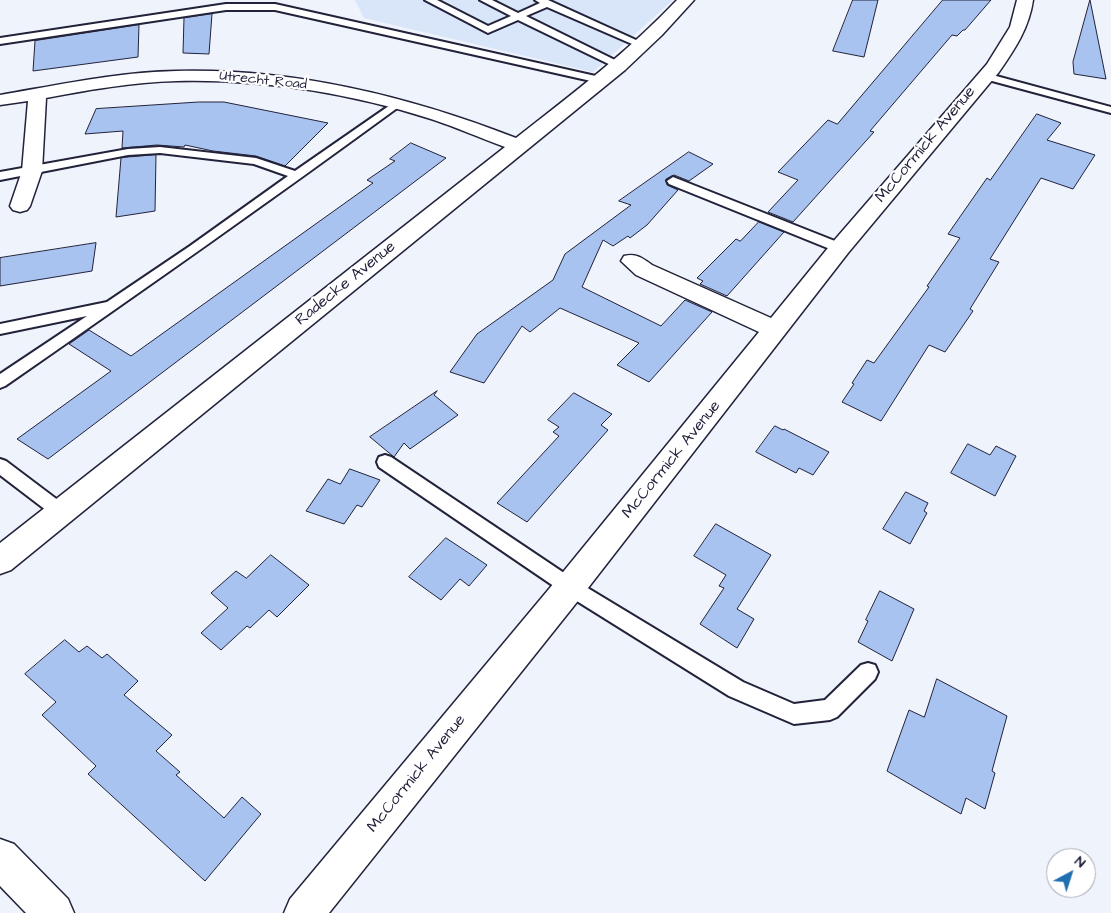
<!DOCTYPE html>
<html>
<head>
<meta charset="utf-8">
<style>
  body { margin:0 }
  #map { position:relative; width:1111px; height:913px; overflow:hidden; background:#eef3fc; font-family:"Architects Daughter",sans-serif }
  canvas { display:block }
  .north { position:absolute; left:1046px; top:848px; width:50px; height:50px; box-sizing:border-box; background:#fff; border:1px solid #a7a7b1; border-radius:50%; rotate:40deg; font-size:14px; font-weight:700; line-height:20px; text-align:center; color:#22223b }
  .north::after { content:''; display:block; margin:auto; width:18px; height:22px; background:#1f6fb2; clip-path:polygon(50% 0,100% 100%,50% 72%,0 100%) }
</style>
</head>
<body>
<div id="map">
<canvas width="1111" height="913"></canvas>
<div class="north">N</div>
</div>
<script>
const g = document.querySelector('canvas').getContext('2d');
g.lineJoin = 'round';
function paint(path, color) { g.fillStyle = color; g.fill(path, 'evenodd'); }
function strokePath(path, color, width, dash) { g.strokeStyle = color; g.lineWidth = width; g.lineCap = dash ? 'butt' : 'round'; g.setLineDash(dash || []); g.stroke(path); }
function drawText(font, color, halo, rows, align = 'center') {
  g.font = font + ' "Architects Daughter",sans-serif'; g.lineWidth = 4.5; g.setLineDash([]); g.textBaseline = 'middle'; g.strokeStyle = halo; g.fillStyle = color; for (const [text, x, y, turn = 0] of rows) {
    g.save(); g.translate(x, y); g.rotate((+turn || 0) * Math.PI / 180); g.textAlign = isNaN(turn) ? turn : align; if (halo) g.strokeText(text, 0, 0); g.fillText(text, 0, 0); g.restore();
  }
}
const built = new Path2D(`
  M355,0H673L593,72L364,18Z`);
const building = new Path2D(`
  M853,0H878L864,57L833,51Z
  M943,0H991L965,30H963L957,36L952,35L870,131L874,132L793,222L768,212L798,180L778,172L828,120L837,124Z
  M1090,0L1106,79L1074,74L1073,62Z
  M212,14L209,54L183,53L184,18Z
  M139,25L138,57L33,71L35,41Z
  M199,102H224L328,123L285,166L256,156L213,151L185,145L184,147L157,145L122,148L123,131L85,134L96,109Z
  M1037,114L1061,123L1047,140L1095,155L1073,189L1041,178L990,259L999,262L970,309L973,311L945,352L929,345L881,421L842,402L854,384L852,383L867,360L874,363L929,287L927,286L960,238L948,234L987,178L990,180Z
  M411,143L446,158L48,459L17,439L111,371L69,344L89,330L131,356L373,183L367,180L395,161L390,159Z
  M689,152L713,164L689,181L674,175L666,179L667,185L678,190L647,225L630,238L628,236L613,246L603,240L582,287L661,326L685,300L712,312L649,382L617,365L639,343L560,308L530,332L522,326L484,383L450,372L477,334L553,280L565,254L631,205L619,201Z
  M156,155L155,211L116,217L121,158Z
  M759,222L784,232L727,296L700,284L703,281L697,278L736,239L740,241Z
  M96,243L92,271L0,286V258Z
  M437,391L434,395L458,415L410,449L404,443L394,457L370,437Z
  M574,393L612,414L601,425L608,430L527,522L497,503L559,436L553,432L559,427L548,420Z
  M775,426L783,430L784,429L829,452L813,475L799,468L796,473L756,452Z
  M968,444L990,455L996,446L1016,456L995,496L951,473Z
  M350,469L380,480L362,507L357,505L344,524L306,511L328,479L340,484Z
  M906,492L928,503L924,511L927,513L910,544L883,529Z
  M716,524L771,555L737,609L754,619L737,648L700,624L724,588L719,586L726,575L694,556Z
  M446,538L487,565L469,586L460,579L441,600L409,577Z
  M271,555L309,585L277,617L269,610L250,628L247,626L221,650L201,633L228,608L211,593L236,571L246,578Z
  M880,591L914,609L892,661L858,642L868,621L866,620Z
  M65,640L79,652L87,646L102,658L107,654L138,681L124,695L172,735L156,751L180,772L176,775L224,818L242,797L261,814L205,881L88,774L96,766L42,715L56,702L25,674Z
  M937,679L1007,716L992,771L995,773L985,809L966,798L961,814L887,771L909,710L924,717Z`);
const service = new Path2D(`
  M425,0H437L488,26L511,16L480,0H492L518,13L540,3L535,0H548L647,45L642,48L639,47L547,7L526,16L623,64L624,66L619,69L518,20L488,33Z
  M226,4H275L600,77L605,80L600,83L275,10H226L0,44V38Z
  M985,73L1111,107V113L981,78L980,76L981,74Z
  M396,101L401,104L400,106C270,201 138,294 5,386L0,388V374L87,316L0,334V324L107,302L190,246L288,176L254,164L160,153L128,155L0,180V172L128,149L160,147L256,158L295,171Z
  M673,177L845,245L846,248L845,251H835L669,184L667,181Z
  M385,455L391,457L576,581L743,682L794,704L825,700L861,665L868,663L875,665L878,672L875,679L837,717L830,720L794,724L729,696L564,593L379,467L377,462L379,457Z
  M0,459L6,461L67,507L70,512L67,517L61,519L55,517L0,475Z`);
const minor = new Path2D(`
  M677,0H694L662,35L625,70L11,570L0,574V543L505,147C480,138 456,127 431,119C349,93 263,79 177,81C133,82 89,90 46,98L42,171L30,206L27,210L20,212L13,210L10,206L22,171L28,101L0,105V95C58,85 117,72 176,71C294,68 408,96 516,138C572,94 628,52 677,0Z
  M1017,0H1033C1029,28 1015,49 999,72L848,253L581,597L329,913H284L290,899L559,577L759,332L636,275L621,261L624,256C636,253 642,258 652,265L771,318L832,243L987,64L1010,27Z
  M0,839L14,844L68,899L74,913H26L0,886Z`);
const farStreetnames = [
  ["Utrecht Road",263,81,6]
];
const streetNames = [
  ["McCormick Avenue",926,145,-50],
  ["Radecke Avenue",346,284,-39],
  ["McCormick Avenue",672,460,-51],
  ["McCormick Avenue",417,774,-51]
];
paint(built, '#d9e5f8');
paint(building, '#a9c3f0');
strokePath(building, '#22223b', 1);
strokePath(service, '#22223b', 4);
strokePath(minor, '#22223b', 3);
paint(service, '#fff');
paint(minor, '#fff');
drawText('14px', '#22223b', '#fff', farStreetnames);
drawText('16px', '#22223b', '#fff', streetNames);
</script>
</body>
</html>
